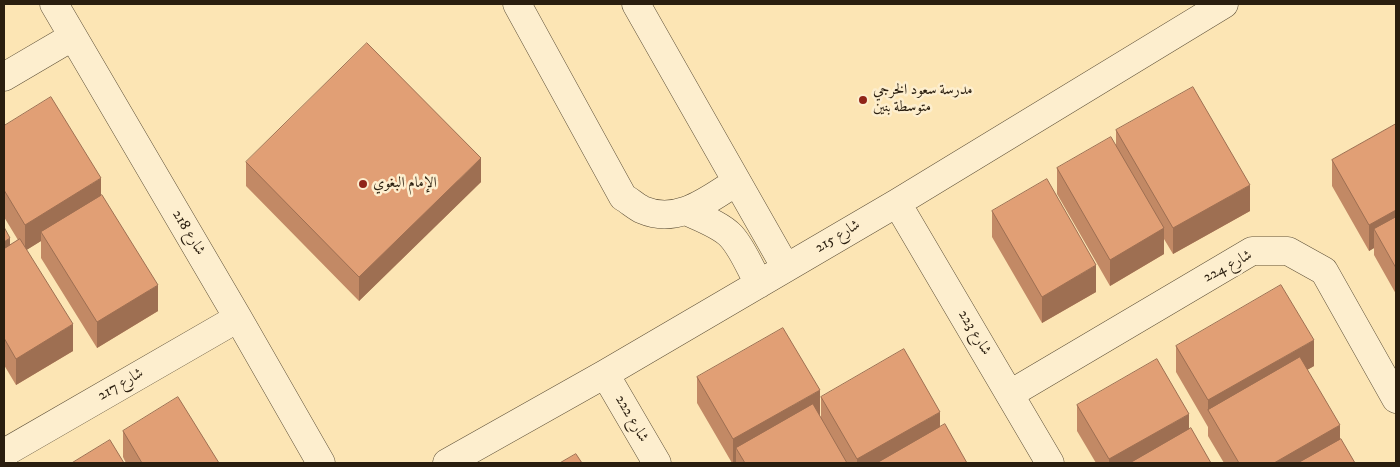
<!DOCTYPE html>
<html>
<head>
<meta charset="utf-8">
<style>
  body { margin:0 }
  #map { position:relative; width:1400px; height:467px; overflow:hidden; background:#fce5b4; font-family:"IM FELL DW Pica",serif }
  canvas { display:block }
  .frame { position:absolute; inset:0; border:5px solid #2a1e0f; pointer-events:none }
</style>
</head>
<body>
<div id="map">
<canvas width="1400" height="467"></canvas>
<div class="frame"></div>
</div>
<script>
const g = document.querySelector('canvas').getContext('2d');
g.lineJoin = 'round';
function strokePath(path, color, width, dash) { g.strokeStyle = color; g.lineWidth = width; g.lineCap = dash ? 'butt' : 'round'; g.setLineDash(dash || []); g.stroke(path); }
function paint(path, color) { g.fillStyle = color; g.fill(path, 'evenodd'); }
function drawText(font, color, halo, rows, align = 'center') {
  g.font = font + ' "IM FELL DW Pica",Amiri,serif'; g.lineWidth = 5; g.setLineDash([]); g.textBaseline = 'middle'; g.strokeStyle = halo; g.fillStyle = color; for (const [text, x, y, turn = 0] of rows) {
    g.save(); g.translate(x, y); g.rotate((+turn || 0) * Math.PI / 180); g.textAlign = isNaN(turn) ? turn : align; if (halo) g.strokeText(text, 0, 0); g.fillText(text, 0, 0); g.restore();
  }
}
const minor = new Path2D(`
  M54,4L238,318L321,463
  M517,4L623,197C630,201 636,207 643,210C678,225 709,199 736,182
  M636,4L786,268
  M4,77L72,37
  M897,203L1050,463
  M686,211C699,217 721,225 731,236C743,249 750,268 759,284
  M605,374L657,463
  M1010,394L1252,251H1288L1324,271L1396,399
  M4,453L238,318
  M447,463L605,374L897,203L1224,4`);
const wall = new Path2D(`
  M1396,28V57L1395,55V29Z
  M1396,124V294L1374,255V248L1369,251L1332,186V160Z
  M4,126L101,196L158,311L97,348L41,258V241L26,250L73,351L16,385L4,365V227L10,245L18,240L4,217Z
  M1116,130L1250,211L1173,254L1164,239V254L1110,286L1057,194V168L1116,146Z
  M246,162L481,182L359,301L246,186Z
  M992,211L1096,292L1042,323L992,237Z
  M1176,346L1314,366L1307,370L1340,439L1355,463H1224L1208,436V427L1176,372Z
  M697,377L820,416L821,419V397L940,427L967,463H732L697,403Z
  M1077,405L1189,429L1211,463H1096L1077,431Z
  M123,431L219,463H126L123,457Z`);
const shadedWall = new Path2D(`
  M481,158V182L359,301V277Z
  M101,178V204L41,232V241L25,251V225Z
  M1250,185V211L1173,254V228Z
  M1396,210V236L1374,229V248L1369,251V225Z
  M1164,228V254L1110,286V260Z
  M10,238V264L4,268V242Z
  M1096,265V292L1042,323V297Z
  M158,285V311L97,348V322Z
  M73,324V351L16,385V359Z
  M1314,340V366L1215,422L1208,410V427V400Z
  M820,390V416L736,448V463H733V439Z
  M940,412V438L895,463H857V459Z
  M1189,414V440L1148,463H1109V459Z
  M1340,425V452L1319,463H1274Z`);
const building = new Path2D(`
  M367,43L481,158L359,277L246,162Z
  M1193,87L1250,185L1173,228L1116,130Z
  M51,97L101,178L25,225L4,190V126Z
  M1396,124V210L1369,225L1332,160Z
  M1111,137L1164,228L1110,260L1057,168Z
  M1047,179L1096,265L1042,297L992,211Z
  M102,195L158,285L97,322L41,232Z
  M1396,217V268L1374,229Z
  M4,227L10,238L4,242Z
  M20,239L73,324L16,359L4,338V249Z
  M1281,285L1314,340L1208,400L1176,346Z
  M783,328L820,390L733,439L697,377Z
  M904,349L940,412L857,459L821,397Z
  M1300,357L1340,425L1274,463H1239L1208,410Z
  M1157,359L1189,414L1109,459L1077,405Z
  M178,397L219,463H142L123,431Z
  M813,404L847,463H745L736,448Z
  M945,424L967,463H877Z
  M1191,428L1211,463H1130Z
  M1341,439L1355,463H1298Z
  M110,440L124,463H72Z
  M576,454L582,463H560Z`);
const markers = [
  [863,100,5,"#8f2418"],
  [363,184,5,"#8f2418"]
];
const poiNames = [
  ["مدرسة سعود الخرجي",873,91],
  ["متوسطة بنين",873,108],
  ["الإمام البغوي",373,184]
];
const streetNames = [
  ["شارع 218",188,233,59],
  ["شارع 215",838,237,-31],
  ["شارع 224",1228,267,-28],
  ["شارع 223",974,333,59],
  ["شارع 217",121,385,-30],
  ["شارع 222",631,419,60]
];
strokePath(minor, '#5e5038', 29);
strokePath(minor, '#fdeece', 28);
paint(wall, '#c28965');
paint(shadedWall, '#9e6f52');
paint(building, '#e19f75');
strokePath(building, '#9e6f52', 1);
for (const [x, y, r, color] of markers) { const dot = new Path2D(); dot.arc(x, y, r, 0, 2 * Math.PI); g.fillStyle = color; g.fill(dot); strokePath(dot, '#fdeece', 2); }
drawText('15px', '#2a1e0f', '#fdeece', poiNames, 'left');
drawText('15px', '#2a1e0f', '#fdeece', streetNames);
</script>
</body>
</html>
